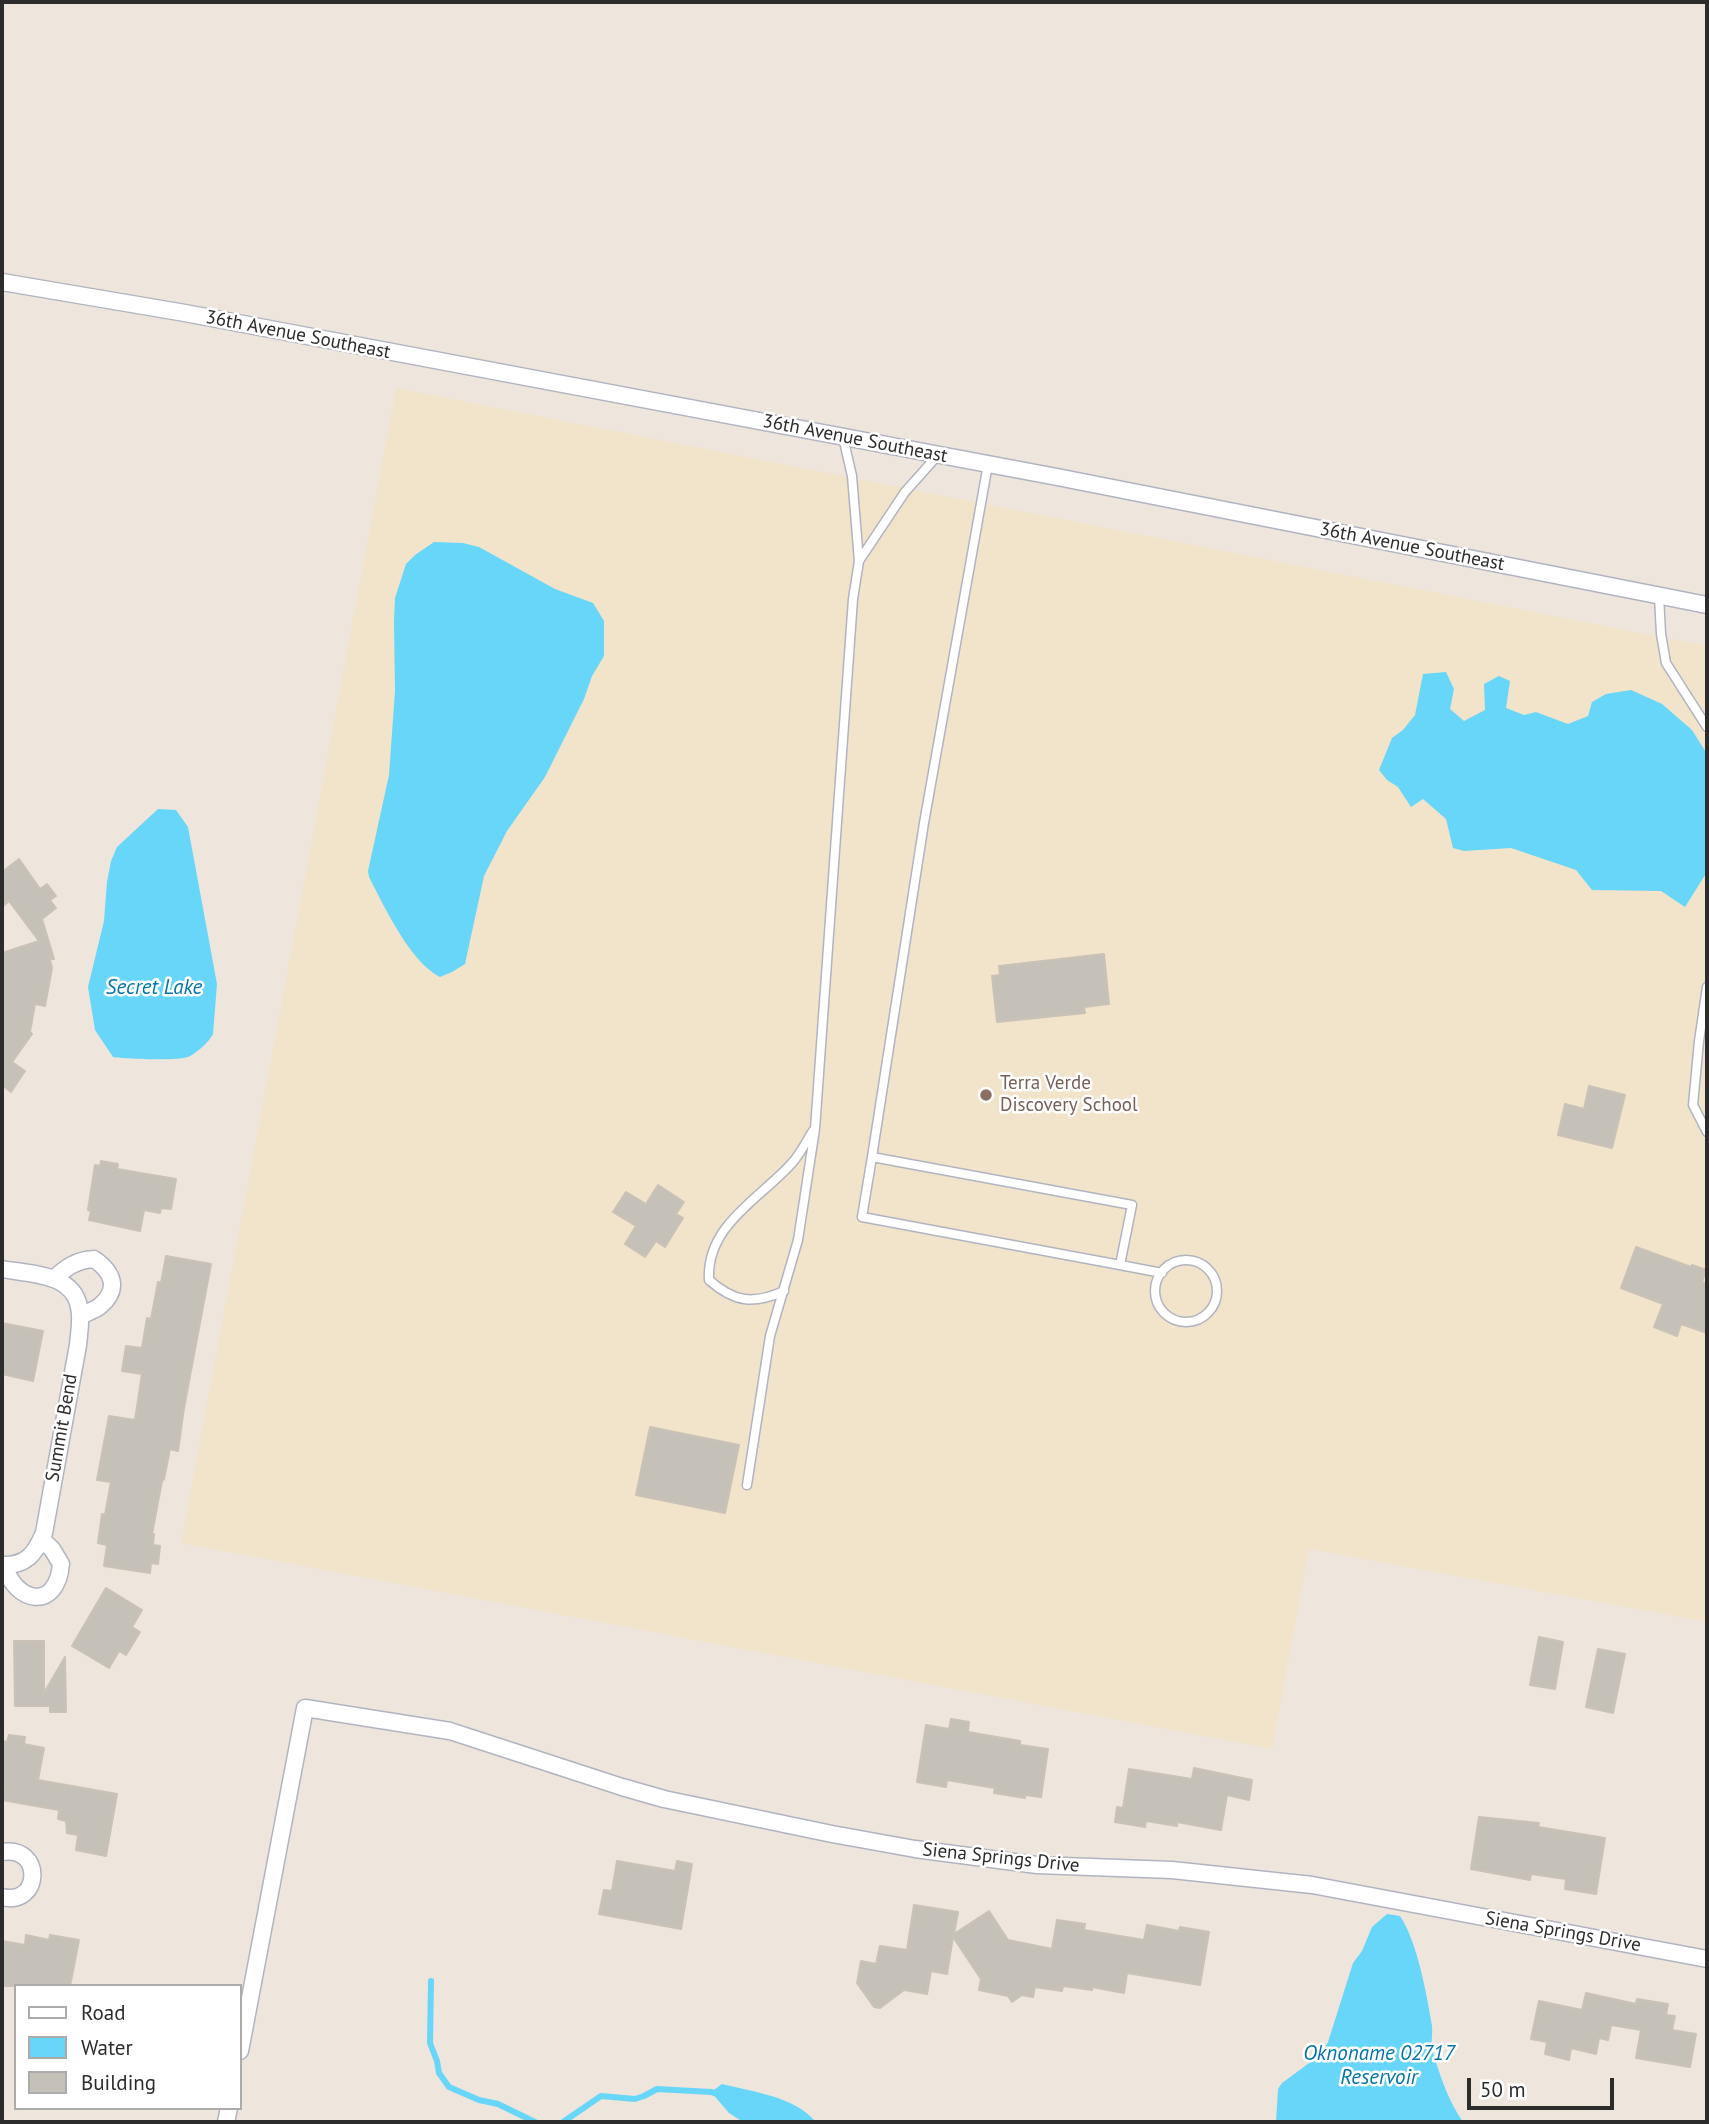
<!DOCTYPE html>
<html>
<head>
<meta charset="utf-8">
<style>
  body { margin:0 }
  #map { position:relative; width:1709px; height:2124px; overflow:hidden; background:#eee6dd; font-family:"PT Sans",sans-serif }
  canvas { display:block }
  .frame { position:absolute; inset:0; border:4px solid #2c2c2c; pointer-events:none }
  .legend { position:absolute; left:14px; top:1984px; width:228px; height:126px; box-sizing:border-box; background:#fff; border:2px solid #ababab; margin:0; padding:9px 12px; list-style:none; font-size:21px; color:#2c2c2c }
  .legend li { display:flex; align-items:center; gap:14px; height:35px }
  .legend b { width:35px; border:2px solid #ababab }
  .scale { position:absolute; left:1467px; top:2078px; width:147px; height:32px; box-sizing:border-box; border:4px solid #2c2c2c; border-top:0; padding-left:9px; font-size:21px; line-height:24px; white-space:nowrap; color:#2c2c2c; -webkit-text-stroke:5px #fff; paint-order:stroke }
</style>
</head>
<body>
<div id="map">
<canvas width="1709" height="2124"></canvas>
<div class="frame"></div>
<ul class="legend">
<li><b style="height:9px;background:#fff"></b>Road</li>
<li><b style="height:19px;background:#68d6f8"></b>Water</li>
<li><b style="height:19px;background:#c6c1b8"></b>Building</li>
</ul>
<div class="scale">50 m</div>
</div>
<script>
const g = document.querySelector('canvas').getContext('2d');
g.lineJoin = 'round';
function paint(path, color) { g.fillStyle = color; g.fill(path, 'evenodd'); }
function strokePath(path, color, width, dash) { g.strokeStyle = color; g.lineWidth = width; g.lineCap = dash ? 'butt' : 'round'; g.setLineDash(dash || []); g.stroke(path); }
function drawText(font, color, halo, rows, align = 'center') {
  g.font = font + ' "PT Sans",sans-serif'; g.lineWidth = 5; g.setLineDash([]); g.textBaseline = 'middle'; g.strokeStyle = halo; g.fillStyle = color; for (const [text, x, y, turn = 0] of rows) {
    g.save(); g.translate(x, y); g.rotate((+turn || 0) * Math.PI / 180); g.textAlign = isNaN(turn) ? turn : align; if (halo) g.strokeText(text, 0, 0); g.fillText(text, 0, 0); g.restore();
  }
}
const education = new Path2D(`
  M396,388L1707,646V1622L1309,1549L1272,1749L181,1543Z`);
const water = new Path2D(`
  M434,542L463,543L479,547L555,589L593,603L604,621V656L592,676L584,699L545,777L507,831L484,876L465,964L452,972L440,977C410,962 384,906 369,877L368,871L389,775L395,691L394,622L395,598L406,564L415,555Z
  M1446,672L1454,689L1450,709L1464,721L1485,710L1484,684L1499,676L1510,681L1506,708L1524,715L1536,712L1568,724L1588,716L1592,702L1606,694L1631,690L1662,704L1692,730L1707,754V872L1685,907L1661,891L1592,890L1576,870L1511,848L1464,851L1453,848L1446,819L1423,799L1411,807L1398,787L1387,780L1379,770L1392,738L1403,730L1415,715L1423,674Z
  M158,809L176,810L188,827L217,984L213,1034C209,1042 197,1053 188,1057C177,1061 125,1059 113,1057L95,1030L88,987L104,921L107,882L111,861L117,847Z
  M1387,1914L1400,1916C1417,1941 1427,1995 1432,2026C1433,2035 1430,2045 1433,2053C1441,2078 1448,2100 1463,2122H1276L1278,2089L1282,2083L1320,2055L1328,2042L1353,1963L1362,1951L1372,1927Z
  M722,2084C753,2092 794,2096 816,2122H743L729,2113L711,2092Z`);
const stream = new Path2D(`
  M431,1981L430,2043L437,2061L439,2073L449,2087L479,2100L498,2104L535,2122
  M563,2122L601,2096L635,2099L644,2096L657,2089L711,2092L718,2094`);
const building = new Path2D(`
  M19,859L40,889L47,884L56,896L50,900L56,908L42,919L54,959H52L49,956L52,968L45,1006L35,1004L30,1032L32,1034L12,1062L25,1071L11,1092L2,1085V953L39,941L9,901L2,907V872Z
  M1104,954L1109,1004L1084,1007L1085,1013L997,1022L992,976L1000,975L999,966Z
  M1589,1086L1625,1095L1612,1148L1558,1135L1565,1104L1584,1109Z
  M101,1161L118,1164L117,1169L176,1179L171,1209L161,1208L160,1213L144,1210L140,1231L89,1220L91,1211L88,1210L95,1165L100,1166Z
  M658,1185L684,1202L676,1214L683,1218L665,1247L656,1241L645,1257L625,1244L636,1226L613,1212L626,1192L646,1204Z
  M1636,1247L1691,1267L1692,1265L1706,1270L1702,1282L1707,1284V1333L1681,1324L1677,1336L1654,1327L1663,1304L1621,1288Z
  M166,1256L211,1264L184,1408L178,1451L170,1449L164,1479L162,1481L152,1534H154L153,1545L160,1546L158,1564L151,1563L150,1573L104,1566L107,1545L98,1543L102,1514L105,1515L111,1482L97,1480L109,1416L135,1420L142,1374L122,1371L126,1346L142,1348L147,1318L151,1319L158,1282L161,1283Z
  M2,1323L43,1331L33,1381L2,1374Z
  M650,1427L739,1445L725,1513L636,1495Z
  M106,1588L142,1610L132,1627L140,1632L126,1655L119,1651L109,1668L72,1646Z
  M1539,1637L1563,1642L1555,1689L1530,1685Z
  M14,1641H44V1693L65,1657L66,1712H50V1706H15Z
  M1598,1649L1625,1654L1613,1713L1586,1707Z
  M951,1719L969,1722L968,1732L1020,1741V1745L1048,1749L1041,1797L1025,1795V1798L994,1793L995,1788L947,1780L946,1787L917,1782L926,1725L949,1729Z
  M9,1735L25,1737L24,1744L44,1748L38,1780L117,1794L106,1856L76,1850L78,1835L67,1833L66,1821L58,1819L59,1810L2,1800L5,1784H2V1741L7,1742Z
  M1194,1768L1252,1780L1249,1800L1227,1795L1221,1830L1177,1822V1826L1146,1821L1145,1827L1115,1822L1117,1807L1123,1808L1129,1769L1192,1779Z
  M1479,1817L1539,1823L1538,1827L1605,1838L1596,1894L1565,1889L1566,1879L1531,1874L1530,1880L1471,1869Z
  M617,1861L675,1871L677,1861L692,1864L681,1929L599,1914L604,1890L612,1891Z
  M914,1905L958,1912L954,1934L989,1911L1008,1940L1052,1949L1057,1920L1085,1924L1084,1930L1144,1940L1147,1925L1179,1931L1180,1927L1209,1932L1200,1985L1127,1973L1124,1993L1092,1987V1990L1063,1986L1062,1991L1035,1987L1033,1997L1022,1995L1012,2002L1008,1996L979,1990L981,1979L953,1937L947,1974L931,1971L927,1994L904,1990L880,2008L874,2007L857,1983L861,1961L876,1964L880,1946L907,1950Z
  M26,1935L49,1940L50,1935L79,1940L70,1986H2V1941L25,1945Z
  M1586,1993L1636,2004L1637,1999L1668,2004L1666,2015L1675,2016L1672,2030L1696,2034L1690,2067L1636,2058L1641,2030L1611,2025L1608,2040L1599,2038L1596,2054L1571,2048L1569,2060L1545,2054L1547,2042L1531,2039L1539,2001L1582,2010Z`);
const service = new Path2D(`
  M859,561L905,492L938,455
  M1659,596L1661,634L1666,663L1707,727
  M1707,987L1699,1041L1693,1105L1707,1132
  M872,1157L862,1217L1120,1265L1132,1205L872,1157L924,823L988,464
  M1155 1291a31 31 0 1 1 62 0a31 31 0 1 1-62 0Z
  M1120,1265L1162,1273
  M784,1291C753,1305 734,1302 709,1280C706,1225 760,1199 792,1163C800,1154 806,1142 813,1131
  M747,1485L770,1336L798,1240L815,1129L853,599L859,561L852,476L843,437`);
const minor = new Path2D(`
  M2,282L185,313L1057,477L1707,605
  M2,1269C29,1274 73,1273 79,1307C82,1319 79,1333 78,1345L44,1533C35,1554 26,1566 2,1565
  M54,1279C66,1267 77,1260 94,1259C113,1272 120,1289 100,1306C95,1310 86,1313 80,1316
  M4,1565C16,1604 57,1611 61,1564L52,1549L41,1539
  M2,1852C44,1845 41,1907 2,1897
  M240,2051L305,1708L450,1731L622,1787L664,1799L832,1834L915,1849L1037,1865L1172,1870L1312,1885L1707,1959
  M226,2122L229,2108`);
const markers = [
  [986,1095,7,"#8d6e63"]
];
const streetNames = [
  ["36th Avenue Southeast",298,335,11],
  ["36th Avenue Southeast",855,439,11],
  ["36th Avenue Southeast",1412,547,11],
  ["Summit Bend",62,1428,-80],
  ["Siena Springs Drive",1001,1858,6],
  ["Siena Springs Drive",1563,1932,10]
];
const educationNames = [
  ["Terra Verde",1000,1084],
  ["Discovery School",1000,1106]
];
const waterNames = [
  ["Secret Lake",154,988],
  ["Oknoname 02717",1379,2054],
  ["Reservoir",1379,2078]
];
paint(education, '#f1e4cb');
paint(water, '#68d6f8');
strokePath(stream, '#68d6f8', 6);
paint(building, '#c6c1b8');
strokePath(building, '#cac2b6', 2);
strokePath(service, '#b1b4c0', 11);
strokePath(minor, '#b1b4c0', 19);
strokePath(service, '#fff', 8);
strokePath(minor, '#fff', 16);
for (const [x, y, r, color] of markers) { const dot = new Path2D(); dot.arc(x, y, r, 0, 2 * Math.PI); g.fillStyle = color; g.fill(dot); strokePath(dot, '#fff', 2.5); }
drawText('19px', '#2c2c2c', '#fff', streetNames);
drawText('19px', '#785e54', '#fff', educationNames, 'left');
drawText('italic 21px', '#0274a9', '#fff', waterNames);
</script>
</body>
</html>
